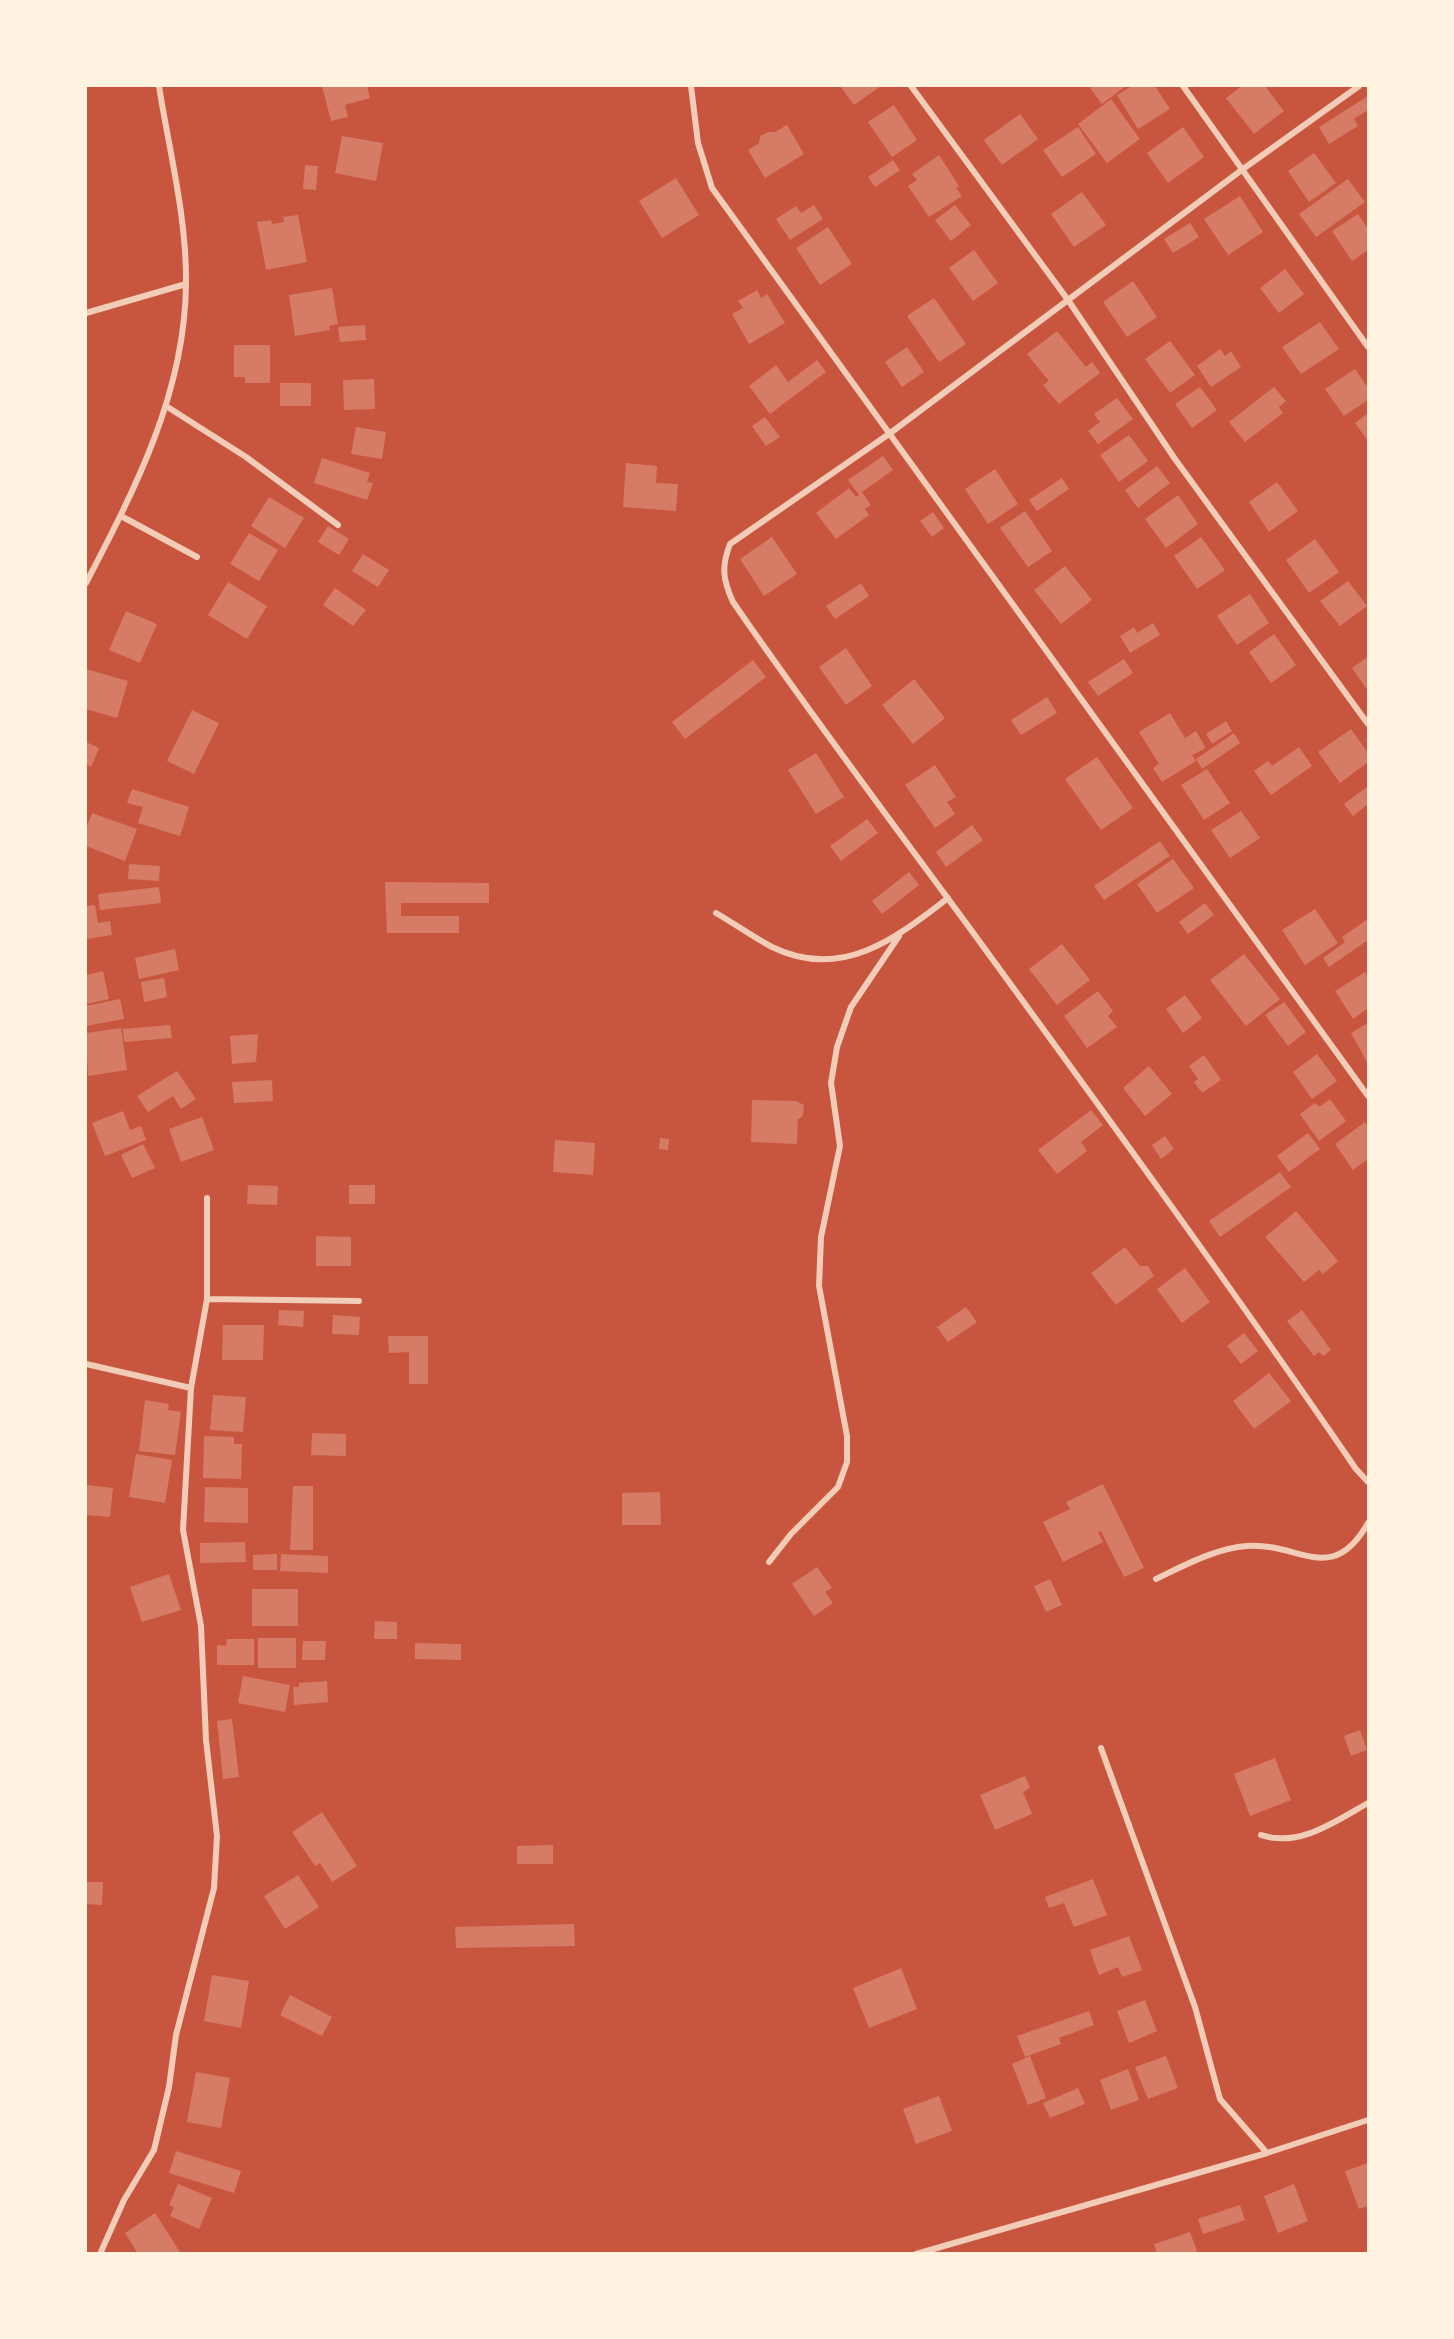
<!DOCTYPE html>
<html>
<head>
<meta charset="utf-8">
<style>
  body { margin:0 }
  #map { position:relative; width:1454px; height:2339px; overflow:hidden; background:#c8553d; font-family:"IBM Plex Serif",serif }
  canvas { display:block }
  .frame { position:absolute; inset:0; border:87px solid #fff3e0; pointer-events:none }
</style>
</head>
<body>
<div id="map">
<canvas width="1454" height="2339"></canvas>
<div class="frame"></div>
</div>
<script>
const g = document.querySelector('canvas').getContext('2d');
g.lineJoin = 'round';
function paint(path, color) { g.fillStyle = color; g.fill(path, 'evenodd'); }
function strokePath(path, color, width, dash) { g.strokeStyle = color; g.lineWidth = width; g.lineCap = dash ? 'butt' : 'round'; g.setLineDash(dash || []); g.stroke(path); }
const building = new Path2D(`
  M322,86H367L370,98L345,105L348,117L331,121Z
  M840,86H881L854,105Z
  M1094,86H1126L1102,104L1090,88Z
  M1132,86H1155L1170,109L1138,129L1117,95Z
  M1242,86H1265L1284,111L1254,134L1226,98Z
  M1368,96V110L1354,119L1358,126L1329,144L1319,127Z
  M1111,99L1140,139L1107,163L1078,124Z
  M894,105L917,140L892,157L868,122Z
  M1020,114L1038,139L1002,165L984,140Z
  M787,125L804,154L765,178L748,150L759,143L760,136L768,132H775Z
  M1078,127L1096,154L1062,177L1043,150Z
  M1183,127L1204,157L1168,183L1147,153Z
  M342,136L383,143L376,181L335,173Z
  M1314,153L1336,183L1309,202L1288,171Z
  M939,155L959,186L956,188L962,196L929,217L908,186L917,180L912,174Z
  M893,160L900,170L875,187L868,177Z
  M305,165L318,166L316,190L303,189Z
  M676,178L699,215L662,238L639,201Z
  M1348,179L1365,202L1316,237L1299,214Z
  M1082,192L1106,225L1074,247L1051,214Z
  M1240,196L1263,232L1228,255L1204,219Z
  M814,205L823,219L790,240L776,219L796,206L801,213Z
  M955,205L971,225L951,241L935,220Z
  M1358,214L1368,229V250L1352,261L1332,231Z
  M298,215L307,262L266,270L257,222L271,220L272,224L284,222L283,217Z
  M1190,223L1199,237L1173,253L1164,239Z
  M828,227L852,264L820,285L796,248Z
  M974,250L998,283L973,301L949,268Z
  M1285,269L1304,294L1279,313L1260,288Z
  M1133,281L1157,317L1127,337L1103,302Z
  M332,288L338,324L329,326L330,330L295,336L289,295Z
  M757,290L761,298L767,294L785,323L749,344L732,314L743,308L738,301Z
  M934,298L966,344L939,362L907,316Z
  M1320,322L1339,349L1301,374L1282,347Z
  M365,325L366,340L340,342L338,327Z
  M1057,331L1086,367L1092,362L1100,373L1059,404L1043,385L1049,381L1027,354Z
  M1170,341L1195,375L1170,393L1145,359Z
  M234,345H270V383H245V377H234Z
  M907,347L924,372L902,387L885,362Z
  M1220,349L1225,356L1231,351L1241,367L1211,387L1197,366Z
  M817,360L826,372L770,414L749,386L776,365L788,382Z
  M1355,369L1368,388V400L1344,416L1325,389Z
  M374,379L375,409L344,410L343,380Z
  M280,383H311V406H280Z
  M1200,387L1217,410L1192,428L1175,404Z
  M1274,387L1286,401L1279,407L1283,413L1245,442L1229,422Z
  M1117,398L1133,419L1098,444L1088,431L1100,422L1094,414Z
  M1368,413V441L1355,423Z
  M765,417L780,437L766,446L752,426Z
  M356,427L386,432L382,459L351,454Z
  M1129,435L1148,461L1119,482L1100,455Z
  M883,456L893,470L862,492L871,505L865,509L869,515L836,539L816,513L849,488L856,497L859,495L848,480Z
  M322,458L370,473L367,482L373,483L367,500L314,483Z
  M626,463L657,466L656,483L678,484L676,511L623,507Z
  M1157,466L1170,483L1138,508L1125,490Z
  M995,469L1018,504L988,524L965,489Z
  M1062,478L1069,489L1037,511L1029,500Z
  M1277,482L1298,511L1269,532L1249,502Z
  M1178,495L1198,524L1166,548L1145,519Z
  M269,497L304,518L285,548L251,526Z
  M1025,511L1052,551L1028,567L1000,528Z
  M933,512L944,528L932,537L920,521Z
  M328,526L349,539L339,555L318,542Z
  M249,533L278,550L259,581L230,564Z
  M772,537L797,574L764,596L740,559Z
  M1201,537L1225,570L1197,589L1174,556Z
  M1315,539L1339,572L1309,593L1286,560Z
  M363,554L389,570L378,587L352,571Z
  M1065,566L1092,600L1061,624L1034,590Z
  M1348,581L1367,606L1340,626L1320,601Z
  M228,582L267,606L247,639L208,615Z
  M861,583L869,596L835,619L826,606Z
  M335,588L366,610L353,626L323,605Z
  M1250,594L1269,623L1237,645L1217,616Z
  M126,611L157,624L140,663L109,650Z
  M1153,623L1160,635L1130,653L1120,636L1134,627L1137,633Z
  M1274,634L1296,665L1271,683L1249,652Z
  M846,648L872,686L846,705L819,667Z
  M1368,657V691L1352,668Z
  M1124,659L1133,673L1098,696L1088,682Z
  M753,660L766,677L685,739L672,722Z
  M86,669L128,681L117,718L86,709Z
  M914,679L945,718L913,744L882,705Z
  M1047,697L1057,713L1021,735L1011,720Z
  M192,710L219,723L194,774L167,761Z
  M1170,713L1185,738L1196,731L1206,748L1192,755L1196,761L1162,782L1153,768L1159,764L1139,732Z
  M1226,721L1232,731L1212,744L1206,734Z
  M1351,729L1368,753V762L1340,783L1318,752Z
  M1234,733L1240,743L1202,769L1196,759Z
  M86,742L99,748L91,767L86,764Z
  M1299,747L1312,766L1271,795L1254,771L1268,761L1272,766Z
  M816,753L844,797L816,814L788,770Z
  M1097,757L1133,808L1101,830L1065,779Z
  M935,765L956,797L947,802L955,814L935,828L905,785Z
  M1207,769L1230,803L1204,820L1181,785Z
  M1368,786V804L1353,816L1344,804Z
  M132,789L189,807L180,836L138,823L143,807L127,803Z
  M1241,811L1260,838L1230,858L1211,830Z
  M92,813L137,829L125,861L86,846V829Z
  M867,819L878,833L841,861L830,846Z
  M972,825L983,840L946,867L936,852Z
  M1160,841L1170,856L1104,900L1094,886Z
  M1173,859L1194,888L1157,913L1137,884Z
  M129,864L160,866L159,881L128,879Z
  M909,872L919,885L882,914L872,901Z
  M385,882L489,883V903H401V916H459V933H387Z
  M159,887L161,903L100,910L98,894Z
  M1205,903L1214,915L1188,934L1179,922Z
  M95,905L98,923L110,921L112,935L86,939V906Z
  M1315,909L1338,943L1305,965L1282,930Z
  M1368,919V940L1329,967L1323,958L1345,942L1342,937Z
  M1062,944L1090,980L1057,1005L1029,969Z
  M175,949L179,970L139,979L135,958Z
  M1244,954L1280,999L1246,1026L1210,980Z
  M103,971L109,999L86,1004V975Z
  M1365,972L1368,977V1008L1353,1019L1335,991Z
  M164,978L167,997L144,1002L141,982Z
  M1098,991L1113,1011L1108,1016L1117,1027L1087,1048L1064,1016Z
  M1185,995L1202,1018L1183,1033L1166,1009Z
  M120,999L124,1019L86,1026V1006Z
  M1284,1002L1306,1032L1288,1046L1265,1015Z
  M1368,1023V1064L1351,1033Z
  M170,1025L172,1038L124,1042L123,1029Z
  M121,1028L127,1070L88,1076L86,1033Z
  M258,1034L256,1062L232,1064L230,1036Z
  M1317,1054L1337,1081L1312,1099L1293,1072Z
  M1204,1055L1221,1080L1202,1093L1194,1082L1198,1079L1189,1066Z
  M1149,1066L1172,1094L1145,1116L1123,1088Z
  M177,1071L196,1099L181,1109L173,1096L148,1112L137,1096Z
  M272,1080L273,1101L234,1103L232,1082Z
  M1330,1099L1346,1121L1319,1141L1300,1114L1315,1103L1319,1107Z
  M752,1100L796,1101L804,1105L803,1116L798,1119L797,1144L751,1142Z
  M1091,1110L1103,1125L1081,1142L1087,1151L1057,1174L1038,1150Z
  M123,1111L130,1130L141,1126L146,1140L105,1156L92,1123Z
  M202,1117L214,1150L181,1162L169,1129Z
  M1365,1122L1368,1127V1159L1353,1170L1335,1144Z
  M1308,1133L1320,1149L1289,1172L1277,1156Z
  M1165,1136L1174,1149L1161,1159L1152,1145Z
  M660,1138L669,1139L668,1150L659,1149Z
  M555,1140L595,1143L593,1175L553,1172Z
  M143,1144L155,1168L132,1178L121,1155Z
  M1280,1172L1291,1187L1220,1237L1209,1221Z
  M248,1185L278,1186L277,1205L247,1204Z
  M349,1185H375V1204H349Z
  M1296,1211L1338,1261L1323,1274L1319,1270L1304,1282L1265,1237Z
  M316,1236L351,1237V1266H316Z
  M1125,1247L1140,1266H1148L1154,1276L1116,1305L1091,1273Z
  M1185,1268L1210,1302L1182,1323L1157,1289Z
  M966,1307L977,1322L948,1342L937,1327Z
  M279,1310L304,1311L303,1327L278,1325Z
  M1302,1310L1331,1350L1323,1356L1319,1352L1314,1356L1287,1321Z
  M333,1315L360,1317L359,1335L332,1334Z
  M223,1325H264L263,1360H222Z
  M1244,1333L1258,1351L1241,1364L1227,1346Z
  M388,1336H428V1384H409V1352L389,1353Z
  M1269,1373L1291,1401L1254,1429L1233,1401Z
  M213,1395L246,1397L243,1432L210,1430Z
  M145,1400L169,1404L168,1410L181,1412L175,1455L139,1451Z
  M312,1433L346,1434V1456L311,1455Z
  M204,1436L234,1437V1444H242L241,1479L203,1478Z
  M136,1454L172,1460L165,1503L129,1497Z
  M1103,1484L1144,1568L1124,1577L1101,1531L1098,1532L1103,1542L1063,1562L1043,1522L1070,1509L1066,1502Z
  M86,1485L113,1488L110,1517L86,1515Z
  M293,1486H313V1550H290Z
  M205,1487L248,1488V1523L204,1522Z
  M660,1492L661,1525H622V1493Z
  M245,1542L246,1562L200,1563V1543Z
  M277,1554V1570H253V1555Z
  M281,1554L328,1556V1573L280,1571Z
  M817,1567L832,1588L825,1592L833,1603L814,1616L792,1584Z
  M169,1574L181,1610L142,1622L130,1587Z
  M1050,1579L1062,1605L1046,1612L1034,1586Z
  M252,1589H298V1626H252Z
  M375,1621L397,1622V1639H374Z
  M258,1638H296V1668H258Z
  M227,1639H254V1665H217V1645L226,1646Z
  M303,1641H326L325,1660H302Z
  M415,1643L461,1644V1660L415,1659Z
  M243,1676L290,1685L285,1712L238,1703Z
  M327,1681L328,1702L294,1705L293,1687H299V1683Z
  M232,1719L239,1777L223,1779L217,1721Z
  M1360,1730L1367,1750L1351,1756L1344,1736Z
  M1275,1758L1291,1800L1250,1816L1234,1774Z
  M1025,1776L1030,1788L1023,1792L1032,1814L995,1830L980,1795Z
  M322,1812L357,1866L332,1882L320,1863L315,1866L292,1832Z
  M553,1845V1864H517V1846Z
  M298,1875L319,1907L285,1929L264,1896Z
  M1093,1879L1107,1915L1074,1927L1064,1903L1049,1908L1045,1897Z
  M86,1882H103L102,1905L86,1904Z
  M574,1924L575,1946L456,1948L455,1927Z
  M1129,1936L1142,1970L1122,1977L1118,1967L1099,1975L1090,1950Z
  M901,1968L917,2009L869,2028L853,1988Z
  M212,1975L249,1981L241,2028L204,2021Z
  M290,1995L332,2017L322,2036L280,2015Z
  M1145,2000L1157,2031L1129,2043L1117,2011Z
  M1089,2011L1094,2025L1059,2038L1061,2044L1025,2057L1017,2036Z
  M1030,2056L1046,2098L1028,2105L1012,2064Z
  M1166,2056L1178,2088L1148,2099L1135,2067Z
  M1128,2069L1139,2100L1111,2110L1100,2080Z
  M196,2072L230,2078L221,2128L187,2122Z
  M1078,2088L1085,2104L1050,2118L1043,2103Z
  M939,2096L952,2131L916,2144L903,2109Z
  M176,2151L241,2171L234,2193L169,2173Z
  M1368,2163V2206L1359,2209L1345,2171Z
  M178,2184L212,2198L199,2229L170,2216L174,2207L169,2205Z
  M1294,2184L1308,2221L1278,2233L1264,2196Z
  M1240,2205L1245,2220L1203,2234L1198,2219Z
  M155,2213L180,2252L177,2254H138L125,2233Z
  M1190,2232L1198,2254H1157L1154,2244Z`);
const minor = new Path2D(`
  M691,86L698,143L712,188L1368,1096
  M911,86L1068,300L1175,459L1368,724
  M1183,86L1368,347
  M1359,86L1243,169L889,434L730,544C721,567 723,580 733,602C808,711 888,817 966,923C1098,1104 1230,1285 1356,1469L1368,1482
  M86,313L186,284
  M166,406L246,457L338,525
  M121,516L197,557
  M86,583C135,489 185,393 186,284C187,218 169,150 159,86
  M716,913C735,924 753,937 772,947C841,981 895,939 948,898
  M207,1299L359,1301
  M86,1364L191,1388
  M769,1562L791,1534L838,1487L847,1462V1436L819,1286L821,1237L840,1146L831,1083L837,1047L851,1007L899,936
  M1156,1579C1183,1566 1216,1548 1247,1546C1299,1542 1332,1587 1368,1523
  M1101,1748L1195,2007L1220,2099L1267,2153
  M1261,1835C1299,1848 1336,1821 1368,1803
  M100,2254L124,2200L154,2150L169,2087L176,2035L214,1888L217,1836L206,1740L201,1626L183,1530L191,1388L207,1299V1198
  M916,2254L1267,2153L1368,2120`);
paint(building, '#d67c66');
strokePath(minor, '#f1ccb7', 6);
</script>
</body>
</html>
